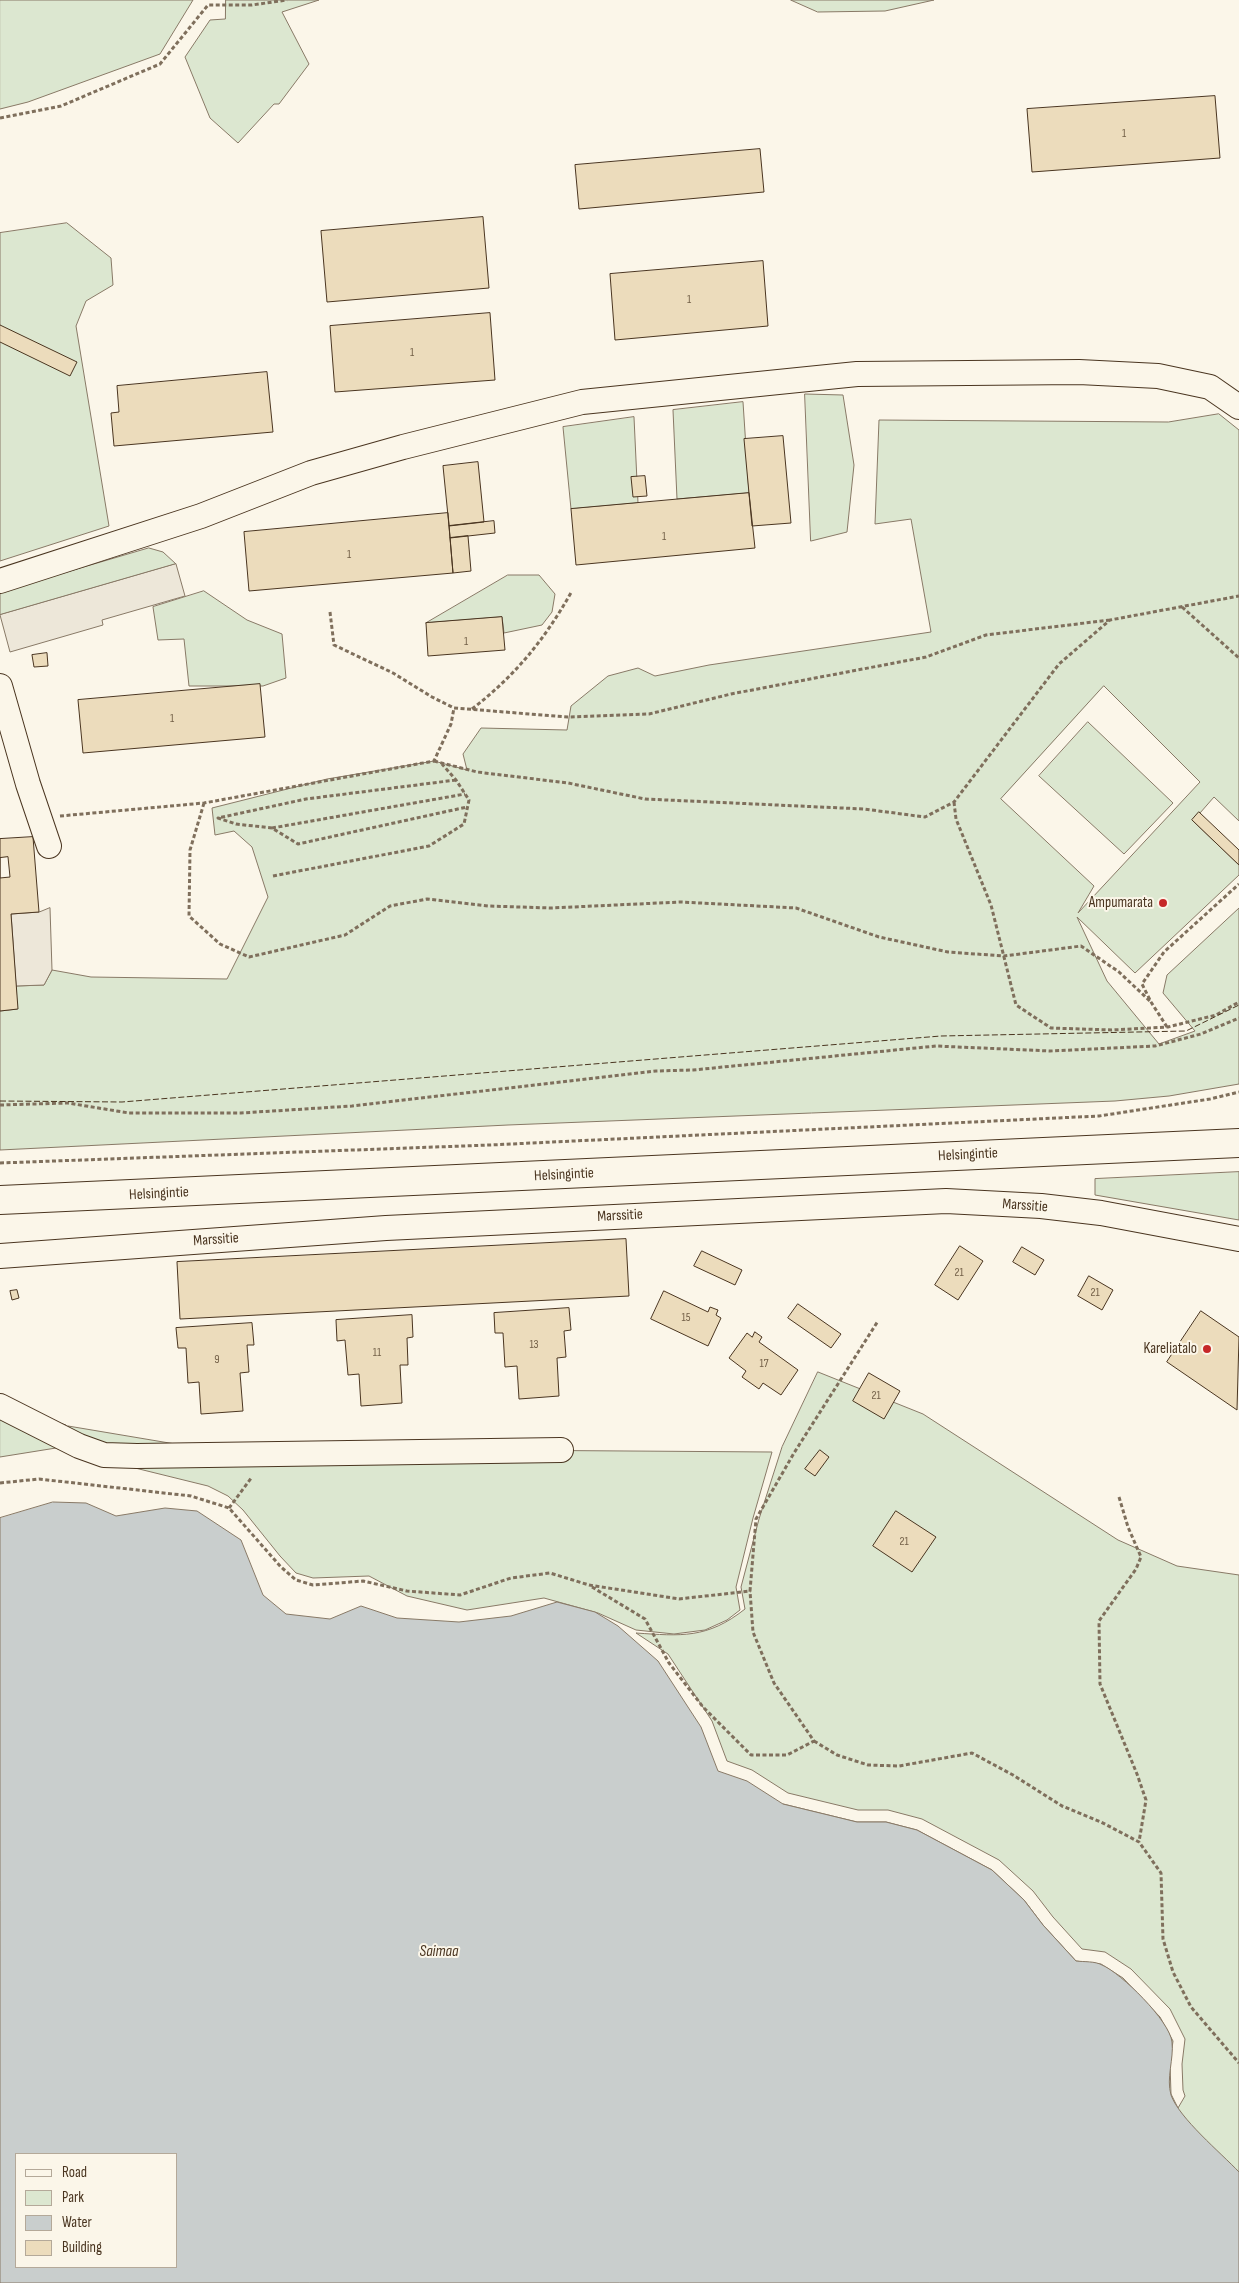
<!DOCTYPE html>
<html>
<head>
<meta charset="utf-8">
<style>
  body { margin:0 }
  #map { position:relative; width:1239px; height:2283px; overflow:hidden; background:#fbf6e9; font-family:"Sofia Sans Condensed",sans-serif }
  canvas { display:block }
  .legend { position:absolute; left:15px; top:2153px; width:162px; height:115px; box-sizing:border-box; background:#fbf6e9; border:1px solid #b4a999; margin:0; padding:6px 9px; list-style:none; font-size:15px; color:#4a3520 }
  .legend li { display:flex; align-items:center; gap:10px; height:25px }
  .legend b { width:25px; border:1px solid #b4a999 }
</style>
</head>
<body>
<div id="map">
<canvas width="1239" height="2283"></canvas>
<ul class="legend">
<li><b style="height:6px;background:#fbf6e9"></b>Road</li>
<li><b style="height:14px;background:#dce7d0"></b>Park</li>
<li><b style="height:14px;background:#c9cecd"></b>Water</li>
<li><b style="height:14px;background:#ecdcbc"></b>Building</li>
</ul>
</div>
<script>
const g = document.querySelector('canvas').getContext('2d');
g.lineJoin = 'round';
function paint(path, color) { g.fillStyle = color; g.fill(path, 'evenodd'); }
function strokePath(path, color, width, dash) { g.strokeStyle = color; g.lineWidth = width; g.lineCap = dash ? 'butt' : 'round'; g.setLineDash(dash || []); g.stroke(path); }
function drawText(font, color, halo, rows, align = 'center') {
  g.font = font + ' "Sofia Sans Condensed",sans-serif'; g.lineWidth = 4; g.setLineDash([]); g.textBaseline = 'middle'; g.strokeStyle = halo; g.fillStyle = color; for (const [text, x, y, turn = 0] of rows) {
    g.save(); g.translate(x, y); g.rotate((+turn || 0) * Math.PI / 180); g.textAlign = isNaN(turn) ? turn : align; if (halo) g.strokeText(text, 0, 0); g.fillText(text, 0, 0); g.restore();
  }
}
const green = new Path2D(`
  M0,0H193L160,54L28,102L0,109Z
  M226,0H319L282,12L309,64L279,104H274L238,143L210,118L185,57L210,20L225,19Z
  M791,0H934L885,11L818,12Z
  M67,223L111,258L113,285L86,301L76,326L109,526L0,561V233Z
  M805,394L843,395L854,465L847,532L811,541Z
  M743,402L749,493L677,499L673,410Z
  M1219,414L1239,430V821L1214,797L1193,821L1239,865V875L1135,973L1077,917L1107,981L1159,1044L1195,1031L1163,993L1167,975L1239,908V1084L1169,1096L1115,1101L508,1125L0,1150V1011L17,1009L16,986L44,985L52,970L91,977L227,979L268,897L252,847L234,831L215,835L212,808L327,779L434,761L467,770L463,754L481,728L567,730L571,706L608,676L638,668L655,676L709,665L931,632L911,519L875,524L879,420L1168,422ZM1104,686L1200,782L1078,913L1094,886L1001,799Z
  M634,417L638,503L571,509L563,427Z
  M149,548L163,552L176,564L0,615V592Z
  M508,575H539L555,594L552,612L542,625L504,633L502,617L426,623Z
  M204,591L247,620L282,634L286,678L263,686H189L184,639L158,640L153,607Z
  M1088,722L1173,803L1124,854L1039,776Z
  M1239,1172V1220L1095,1195V1179Z
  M818,1372L923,1414L1118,1540L1177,1566L1239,1575V2283L783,1804L857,1822H886L917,1830L992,1870L1024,1900L1043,1925L1076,1961L1101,1964L1123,1978L1160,2017L1173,2041L1170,2064L1171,2094L1178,2108L1185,2096L1183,2090L1182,2064L1185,2039L1170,2009L1131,1969L1105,1952L1082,1949L1053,1917L1033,1891L999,1860L922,1819L888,1810H858L788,1793L752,1770L727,1761L712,1721L668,1654L636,1633C681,1636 707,1639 745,1609L741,1587L759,1519L782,1447Z
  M0,1405L66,1425L56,1448L0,1457Z
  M68,1426L199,1448L772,1452L753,1518L736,1587L740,1610L727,1620L705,1630L674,1634L636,1630L598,1613L544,1598L467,1610L407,1596L369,1576L313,1578L296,1573L280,1556L243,1510L228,1496L208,1486L58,1449Z`);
const parking = new Path2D(`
  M176,564L185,596L102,620L103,625L10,652L0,615Z
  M50,908L52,970L44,985L16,986L11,914L39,912Z`);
const water = new Path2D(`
  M53,1502L86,1503L116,1516L165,1508L197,1511L241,1540L263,1595L286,1614L330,1619L361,1606L397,1618L459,1622L511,1616L557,1602L595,1612L618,1626L658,1661L701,1727L718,1771L747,1781L783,1804L857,1822H886L917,1830L992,1870L1024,1900L1043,1925L1076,1961C1084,1962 1095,1961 1102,1965C1121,1973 1170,2021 1172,2042C1174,2059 1166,2078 1171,2095C1179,2118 1221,2153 1239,2172V2283H0V1518ZM16,2154H176V2267H16Z`);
const building = new Path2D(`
  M1215,96L1220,158L1032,172L1027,109Z
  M760,149L764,192L579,209L575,165Z
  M483,217L489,288L327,302L321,231Z
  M763,261L768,326L615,340L610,274Z
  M490,313L495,380L335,392L330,326Z
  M0,325L77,362L70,376L0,342Z
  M267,372L273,432L114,446L111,413L119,412L117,386Z
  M783,436L791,523L752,526L744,439Z
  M478,462L484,522L449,526L443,466Z
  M645,476L647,496L633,497L631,477Z
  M749,493L755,548L576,565L571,509Z
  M448,513L453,573L249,591L244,532Z
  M494,521L495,533L450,538L449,526Z
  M468,536L471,571L453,573L450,538Z
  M502,617L505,650L428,656L426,623Z
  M47,653L48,666L34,667L32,655Z
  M260,684L265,737L83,753L78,700Z
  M1199,812L1239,850V865L1192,820Z
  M33,837L39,912L11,914L18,1009L0,1011V839Z
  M8,857L10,877L0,878V858Z
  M626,1239L629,1296L180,1319L177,1262Z
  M960,1246L983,1261L958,1300L935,1285Z
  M1022,1247L1044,1260L1035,1275L1013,1262Z
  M702,1251L742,1270L735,1285L694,1266Z
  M1089,1276L1113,1290L1102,1310L1078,1296Z
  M17,1290L19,1298L12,1300L10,1291Z
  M664,1291L708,1312L710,1307L718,1310L716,1315L721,1318L708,1346L651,1319Z
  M798,1304L841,1334L831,1348L788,1318Z
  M569,1308L571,1330L564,1331L566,1357L557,1358L559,1396L519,1399L517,1366L505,1367L503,1333H495L494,1313Z
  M1201,1311L1239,1337L1237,1410L1167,1362Z
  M412,1315L413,1337L407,1338L408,1365H400L402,1403L361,1406L359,1374L348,1375L345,1340L337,1341L336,1320Z
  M252,1323L254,1345H247L249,1372L240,1373L243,1411L201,1414L199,1382L188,1383L186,1348H178L176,1328Z
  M755,1332L762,1337L759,1342L798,1370L781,1395L763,1383L759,1389L742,1377L746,1371L729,1358L747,1333L752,1337Z
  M869,1373L900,1391L884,1419L853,1401Z
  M820,1450L829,1457L815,1476L805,1469Z
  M896,1511L936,1537L912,1572L873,1546Z`);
const path = new Path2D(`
  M0,118L61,106L160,64L208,5H252L287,0
  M1182,607L1239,658
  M330,612L334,645L393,673L432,697L454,708L568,717L649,714L731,694L926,657L986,635L1110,620
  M472,709C516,675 545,639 572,591
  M434,761L477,772L568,783L645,799L864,809L925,817L954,802L1059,664L1110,620L1239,596
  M456,780L306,799L218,818L236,824L272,828L298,844L467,807
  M954,802L956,819L991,905L1016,1005L1051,1028L1112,1030L1168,1027L1216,1015L1239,1002
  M204,803L190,850L189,916L220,944L249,957L345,935L390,906L427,899L488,906L551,908L681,902L796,908L879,937L948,952L1004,956L1081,946L1119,972L1151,1002
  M60,816L204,803L434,761L451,724L454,708
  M272,828L465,794
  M273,876L429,846L464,824L469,800L456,780L442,764
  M1167,1027L1151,1002L1142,984L1164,952L1239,884
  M0,1105L68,1103L129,1113H241L352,1106L656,1071L693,1070L936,1046L1050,1051L1155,1046L1201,1034L1239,1018
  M0,1163L490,1145L1099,1116L1210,1099L1239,1092
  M0,1483L39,1479L191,1496L229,1508L281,1567L296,1580L313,1585L363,1581L407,1591L460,1595L511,1578L550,1573L589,1585L679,1599L750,1591L756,1519L794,1453L878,1321
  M1119,1497L1128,1527L1141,1557L1136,1569L1099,1621L1100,1684L1137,1774L1146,1800L1139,1842
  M229,1508L252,1477
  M592,1587L645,1619L669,1663L703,1707L751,1755H787L814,1741L774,1683L753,1632L750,1591
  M814,1741L837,1755L868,1765L899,1766L972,1753L1013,1775L1062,1806L1101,1822L1139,1842L1161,1873L1163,1939L1173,1972L1191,2007L1239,2063`);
const minor = new Path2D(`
  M0,581L201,516L311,473L403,447L582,402L857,374L1079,372L1158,376L1210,387L1239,407
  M0,686L28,784L49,846
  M0,1256L386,1228L946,1201L1041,1206L1101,1213L1239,1239
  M0,1406L79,1446L104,1455L137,1456L561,1450`);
const major = new Path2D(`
  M0,1200L1239,1143`);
const fence = new Path2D(`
  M0,1101L122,1102L941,1036L1186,1031L1239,1005`);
const markers = [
  [1163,903,5,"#c62828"],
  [1207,1349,5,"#c62828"]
];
const numberNames = [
  ["1",1124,134],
  ["1",689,300],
  ["1",412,353],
  ["1",664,537],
  ["1",349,555],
  ["1",466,642],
  ["1",172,719],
  ["21",959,1273],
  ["21",1095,1293],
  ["15",686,1318],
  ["13",534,1345],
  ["11",377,1353],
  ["9",217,1360],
  ["17",764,1364],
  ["21",876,1396],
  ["21",904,1542]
];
const poiNames = [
  ["Ampumarata",1153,903],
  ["Kareliatalo",1197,1349]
];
const streetNames = [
  ["Helsingintie",968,1155,-3],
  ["Helsingintie",564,1175,-3],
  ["Helsingintie",159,1194,-3],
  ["Marssitie",1025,1206,4],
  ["Marssitie",620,1216,-3],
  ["Marssitie",216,1240,-4]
];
const waterNames = [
  ["Saimaa",439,1952]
];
paint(green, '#dce7d0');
strokePath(green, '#887966', 1);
paint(parking, '#ede7d9');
strokePath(parking, '#887966', 1);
paint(water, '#c9cecd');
strokePath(water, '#887966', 1);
paint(building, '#ecdcbc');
strokePath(building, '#4a3520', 1);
strokePath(minor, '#4a3520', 26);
strokePath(major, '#4a3520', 30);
strokePath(path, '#7f6f5c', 3, [4, 2.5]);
strokePath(minor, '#fbf6e9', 24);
strokePath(major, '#fbf6e9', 28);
strokePath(fence, '#4a3520', 1, [6, 2.5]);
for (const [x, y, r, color] of markers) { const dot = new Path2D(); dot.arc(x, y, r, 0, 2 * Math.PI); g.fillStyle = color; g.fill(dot); strokePath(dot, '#fbf6e9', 2); }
drawText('12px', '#725f47', null, numberNames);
drawText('15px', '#4a3520', '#fbf6e9', poiNames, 'right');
drawText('15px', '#4a3520', '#fbf6e9', streetNames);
drawText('italic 16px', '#4a3520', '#fbf6e9', waterNames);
</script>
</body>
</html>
